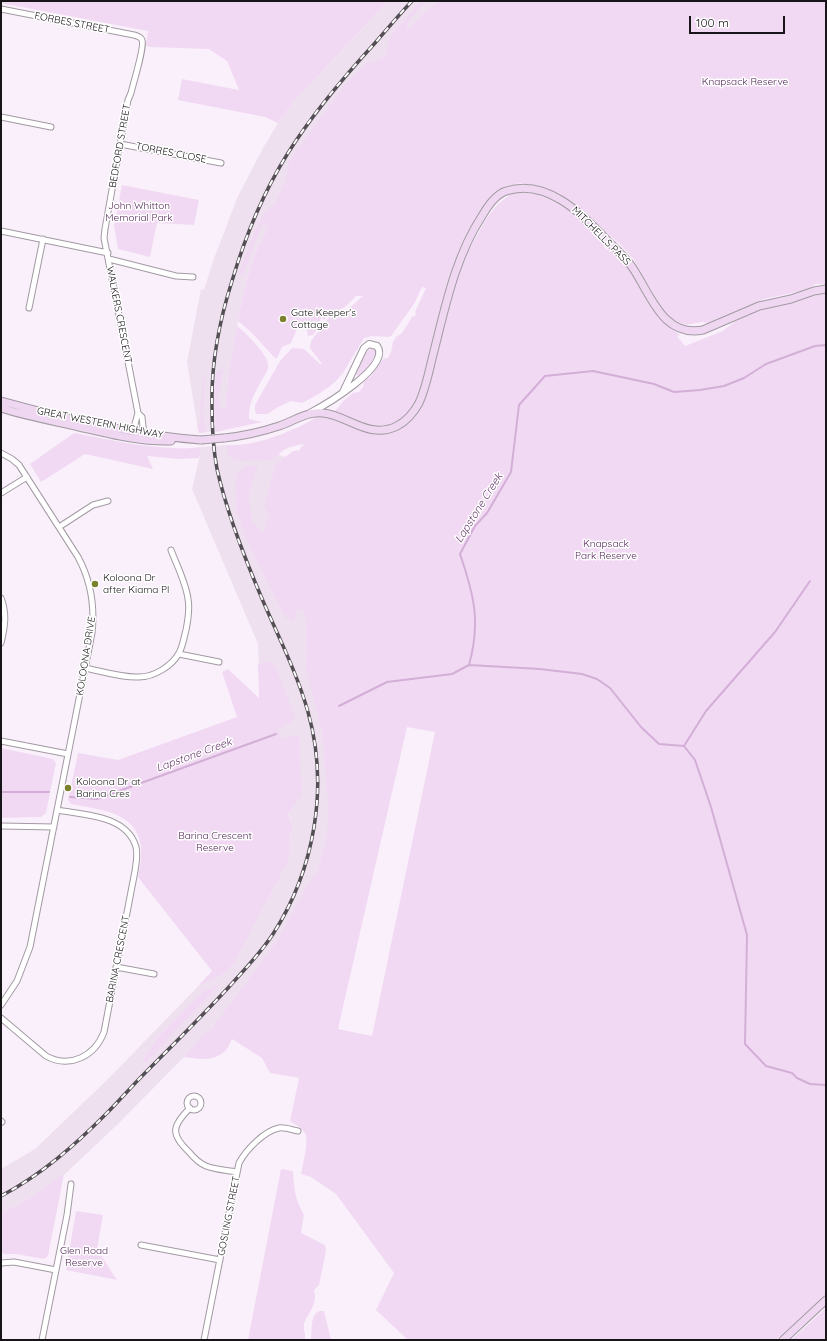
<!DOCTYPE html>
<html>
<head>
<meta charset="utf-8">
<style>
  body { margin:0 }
  #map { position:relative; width:827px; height:1341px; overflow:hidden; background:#faf0fb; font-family:Quicksand,sans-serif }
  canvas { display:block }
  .frame { position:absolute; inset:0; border:2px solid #181518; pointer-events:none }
  .scale { position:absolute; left:689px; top:16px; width:96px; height:18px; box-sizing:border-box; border:2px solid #181518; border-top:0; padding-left:5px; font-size:12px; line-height:14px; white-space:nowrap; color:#181518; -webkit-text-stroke:3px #fff; paint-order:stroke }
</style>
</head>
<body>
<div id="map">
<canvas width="827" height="1341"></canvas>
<div class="frame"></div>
<div class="scale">100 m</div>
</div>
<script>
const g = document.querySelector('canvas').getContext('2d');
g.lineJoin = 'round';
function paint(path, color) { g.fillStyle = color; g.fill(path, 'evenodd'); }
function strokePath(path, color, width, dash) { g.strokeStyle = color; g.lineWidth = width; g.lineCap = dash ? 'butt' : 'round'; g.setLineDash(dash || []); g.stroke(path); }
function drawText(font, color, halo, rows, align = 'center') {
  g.font = font + ' Quicksand,sans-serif'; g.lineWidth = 3; g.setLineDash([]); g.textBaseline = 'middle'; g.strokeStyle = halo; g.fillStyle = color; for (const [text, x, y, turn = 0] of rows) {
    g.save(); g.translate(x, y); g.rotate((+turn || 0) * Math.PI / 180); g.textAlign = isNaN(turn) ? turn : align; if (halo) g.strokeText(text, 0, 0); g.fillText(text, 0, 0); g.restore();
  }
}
const built = new Path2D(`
  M388,1H437L384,55L339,107L268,227L254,256L242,298L228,379L223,431L199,433L197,423L187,362L201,289L204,290L213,261L238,196L263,148L278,123L292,104Z
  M226,445L229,456L273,453L289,458L333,684L331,829L312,896L227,1012L184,1057L117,1125L65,1174L30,1198L1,1213V1169L35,1149L108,1079L212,972L248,931L263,908L277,881L286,855L293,827L262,739L258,644L192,489L202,447Z`);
const green = new Path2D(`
  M1,1H388L292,104L278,123L265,117L178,100L182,79L239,90L227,61L209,49L149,47L146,45L148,31L1,3Z
  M421,1H425C418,10 408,19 406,32L437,1H826V284H816L806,290L764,299L712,324L702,322L686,325L673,320L662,309L634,260L620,244L604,231L581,209L560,195L542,187L521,183L505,186L493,196L475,220L457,258L449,283L462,266L466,255L486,219L498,204L513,192C524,193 536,193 547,197C568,205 594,226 605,244L604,247L607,250L609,247C641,268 647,314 680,335L677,336L685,346L723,331L737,320L766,307L826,293V1295L776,1340H408L376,1310L394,1273L336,1194L311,1177L301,1174C303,1164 309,1141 305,1133C302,1128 296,1125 290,1121L299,1078L270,1073L262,1058L232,1039C230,1043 228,1048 225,1051C214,1062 198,1059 184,1057L201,1037L212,1028L276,943L309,882L317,874L327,837L328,804L322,731L305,667L307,654L306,624L303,609L296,610L295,619L291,621L285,617L244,534L237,511L235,483L237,475L241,469L247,466L258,465L248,495L252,520L263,533L266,522L270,518L264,506L276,464L293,451L300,450L301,447L305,444C291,446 282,448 274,460L241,461L228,456L226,445C247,447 277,437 296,428C304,425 313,418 321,416C327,415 331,417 336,420L341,414L334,412L342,403L343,401L353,393L359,392L363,387L364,381L371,376L383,359L388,358L391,352L393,342L396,337L402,333L412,317L415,316L416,314L415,312L426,288L422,287L414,304L391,336L388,337L372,336L364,338L343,373L337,380L329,387L317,395L302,403L291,401L276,408L268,414H256L255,410V405L280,361L292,348L304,349L320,364H322L310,348L311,341L329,317L347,310L363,296H356L345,307L330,314L324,320L322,318L320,320L322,324L313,335L308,336L307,331L303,325L297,329L291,343L282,347L277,358H275L251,332L238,321L242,298L254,256L268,227L266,224L262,225L243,274L240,275L239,273L256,228L267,209L274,206L286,179L288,164L295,153L344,86L366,63L381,59L387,52L388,42L395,30ZM407,727L435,732L372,1036L338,1029Z
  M122,185L199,200L194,225L157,223L150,257L118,249L114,226Z
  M237,326C246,333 270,356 268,367C268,371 265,375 263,378C256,391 248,403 249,419L262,422L216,432L214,397L216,371L221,370L223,367C223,376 220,384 221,393L217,397L220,401V407L221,409L225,410L228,379Z
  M371,348H375L377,351C374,361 367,372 358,376L356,374C357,365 364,353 371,348Z
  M203,375L205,376L203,416L206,432L199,433L197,425L200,424L201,419L200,405L202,399Z
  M74,433C107,439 140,447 174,448C183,449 192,448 202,447L199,458L179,459L147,456L153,469L85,454L41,482L30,464Z
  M272,661L281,680L296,719L278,729L282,739L299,735L302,795L288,814L293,827L289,842V859L235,961L223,974L199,985L212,971L138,877C140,867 142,857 141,847C137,811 99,810 71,804L68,800L78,753L118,760L237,717L222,672L228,669L259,698L258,664Z
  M1,748L53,759L56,763L46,813L41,817L1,818Z
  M220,984L146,1062L143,1061L157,1039L202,992Z
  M281,1169L293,1171C294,1189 295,1199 304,1215L301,1233L325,1245L326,1251L319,1285L314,1290C318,1305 308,1312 304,1324C303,1330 306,1334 305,1340H248Z
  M64,1174L48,1256L44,1259L16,1254H4L1,1251V1213L30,1198Z
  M76,1211L103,1215L97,1249L117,1280L66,1270Z
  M826,1308V1340H791Z
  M319,1311H324L331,1340H311C312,1331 310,1315 319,1311Z`);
const stream = new Path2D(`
  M469,665L540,669L582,674L597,679L610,688L641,727L659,744L684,746L695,760L711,807L747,935L745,1044L766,1066L792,1073L797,1078L810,1084L826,1085
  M339,706L387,682L452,674L469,665C481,622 474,595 460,554L475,526L487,513L511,472L519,405L545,376L593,371L654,384L674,392L700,390L724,386L744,378L766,364L815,346L826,345
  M684,746L706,711L775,632L810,581
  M1,792H49
  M70,797L97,799L276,734`);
const minor = new Path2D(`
  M1,9L134,35C138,36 141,37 142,40C145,46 133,84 131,93L128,100L105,229L104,238L138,413L133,431
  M1,117L51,127
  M120,144L221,163
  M1,231L108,253
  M109,259L176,276L193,277
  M29,308L43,239
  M138,413L142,417L144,436
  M1,453L12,459L19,465L78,557C91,581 95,606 92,633L30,947L17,981L1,1005
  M1,493L27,477
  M59,527L93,505L108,501
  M1,598C7,613 5,627 1,643
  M179,654L219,662
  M85,668C101,671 122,678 139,677C154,677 172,666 179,653C183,646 184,637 186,630C188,620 190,609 188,599C186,583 177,566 171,550
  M1,741L68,754
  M1,826L54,827
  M116,967L154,974
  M1,1018L46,1056C70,1069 95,1056 104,1032L135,871C136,863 138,855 136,847C127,815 84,815 57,810
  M187 1103a7 7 0 1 1 14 0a7 7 0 1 1-14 0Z
  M190,1108C172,1126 170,1134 189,1152C194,1158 199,1163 206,1166C216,1170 227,1170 237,1172
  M1,1121L2,1122
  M141,1245L220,1260
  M1,1263L14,1262L56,1270
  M42,1340L67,1215L71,1184
  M204,1340L239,1163C246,1150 264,1131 279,1128C285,1127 292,1130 298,1131`);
const tertiary = new Path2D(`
  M310,413C325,405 392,366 377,346L369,344L364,348L343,392`);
const secondary = new Path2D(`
  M1,401C66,419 134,435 201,440
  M1,408C27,416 53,421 79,427C109,434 140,442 171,441
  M224,438C243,436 261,432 279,426C294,421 307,411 323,413C347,415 369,440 397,426C407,421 414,412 419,403C426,388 429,371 433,355C445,308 455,257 482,216C488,206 495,195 506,191C546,178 581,213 606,239C614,247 623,255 630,264C650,291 661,338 703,330L759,306L791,299L814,291L826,289
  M783,1340L826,1300`);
const rail = new Path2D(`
  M1,1196C41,1175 74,1146 106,1114C119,1101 131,1087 145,1073C173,1045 201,1017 228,988C243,971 260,954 273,934C315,869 329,786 308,712C297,673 279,638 263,601C245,559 227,514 217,469C213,448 212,427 212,406C211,363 219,322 232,281C245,237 263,193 288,153C313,113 343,78 375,43C387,29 399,15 412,1`);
const secondaryBridge = new Path2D(`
  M201,440L224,438`);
const markers = [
  [283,319,4,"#7b812c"],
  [95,584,4,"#7b812c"],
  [68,788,4,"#7b812c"]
];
const streetNames = [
  ["FORBES STREET",72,23,11],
  ["BEDFORD STREET",120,146,-80],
  ["TORRES CLOSE",171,153,11],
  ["MITCHELLS PASS",601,236,45],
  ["WALKERS CRESCENT",119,315,79],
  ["GREAT WESTERN HIGHWAY",100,423,11],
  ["KOLOONA DRIVE",86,656,-81],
  ["BARINA CRESCENT",118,959,-79],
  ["GOSLING STREET",229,1216,-79]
];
const parkNames = [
  ["Knapsack Reserve",745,82],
  ["John Whitton",139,206],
  ["Memorial Park",139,218],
  ["Knapsack",606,544],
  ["Park Reserve",606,556],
  ["Barina Crescent",215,836],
  ["Reserve",215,848],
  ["Glen Road",84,1251],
  ["Reserve",84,1263]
];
const poiNames = [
  ["Gate Keeper's",291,313],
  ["Cottage",291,325],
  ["Koloona Dr",103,578],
  ["after Kiama Pl",103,590],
  ["Koloona Dr at",76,782],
  ["Barina Cres",76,794]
];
const waterNames = [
  ["Lapstone Creek",479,508,-58],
  ["Lapstone Creek",194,755,-20]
];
paint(built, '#efe0f0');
paint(green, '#f1d9f3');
strokePath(stream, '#d3aed7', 2);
strokePath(minor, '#a29aa3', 7);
strokePath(tertiary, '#a29aa3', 8);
strokePath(secondary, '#a29aa3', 9);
strokePath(minor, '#fff', 5);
strokePath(tertiary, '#fff', 6);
strokePath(secondary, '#efd7f2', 7);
strokePath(rail, '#544f54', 3.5);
strokePath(rail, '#fff', 2, [6]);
strokePath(secondaryBridge, '#a29aa3', 9, []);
strokePath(secondaryBridge, '#efd7f2', 7);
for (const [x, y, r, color] of markers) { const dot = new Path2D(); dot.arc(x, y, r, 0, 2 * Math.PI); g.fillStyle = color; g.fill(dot); strokePath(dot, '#fff', 1.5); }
drawText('10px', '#181518', '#fff', streetNames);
drawText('10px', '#542659', '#fff', parkNames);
drawText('10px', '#181518', '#fff', poiNames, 'left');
drawText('italic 11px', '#693a6e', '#fff', waterNames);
</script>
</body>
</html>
